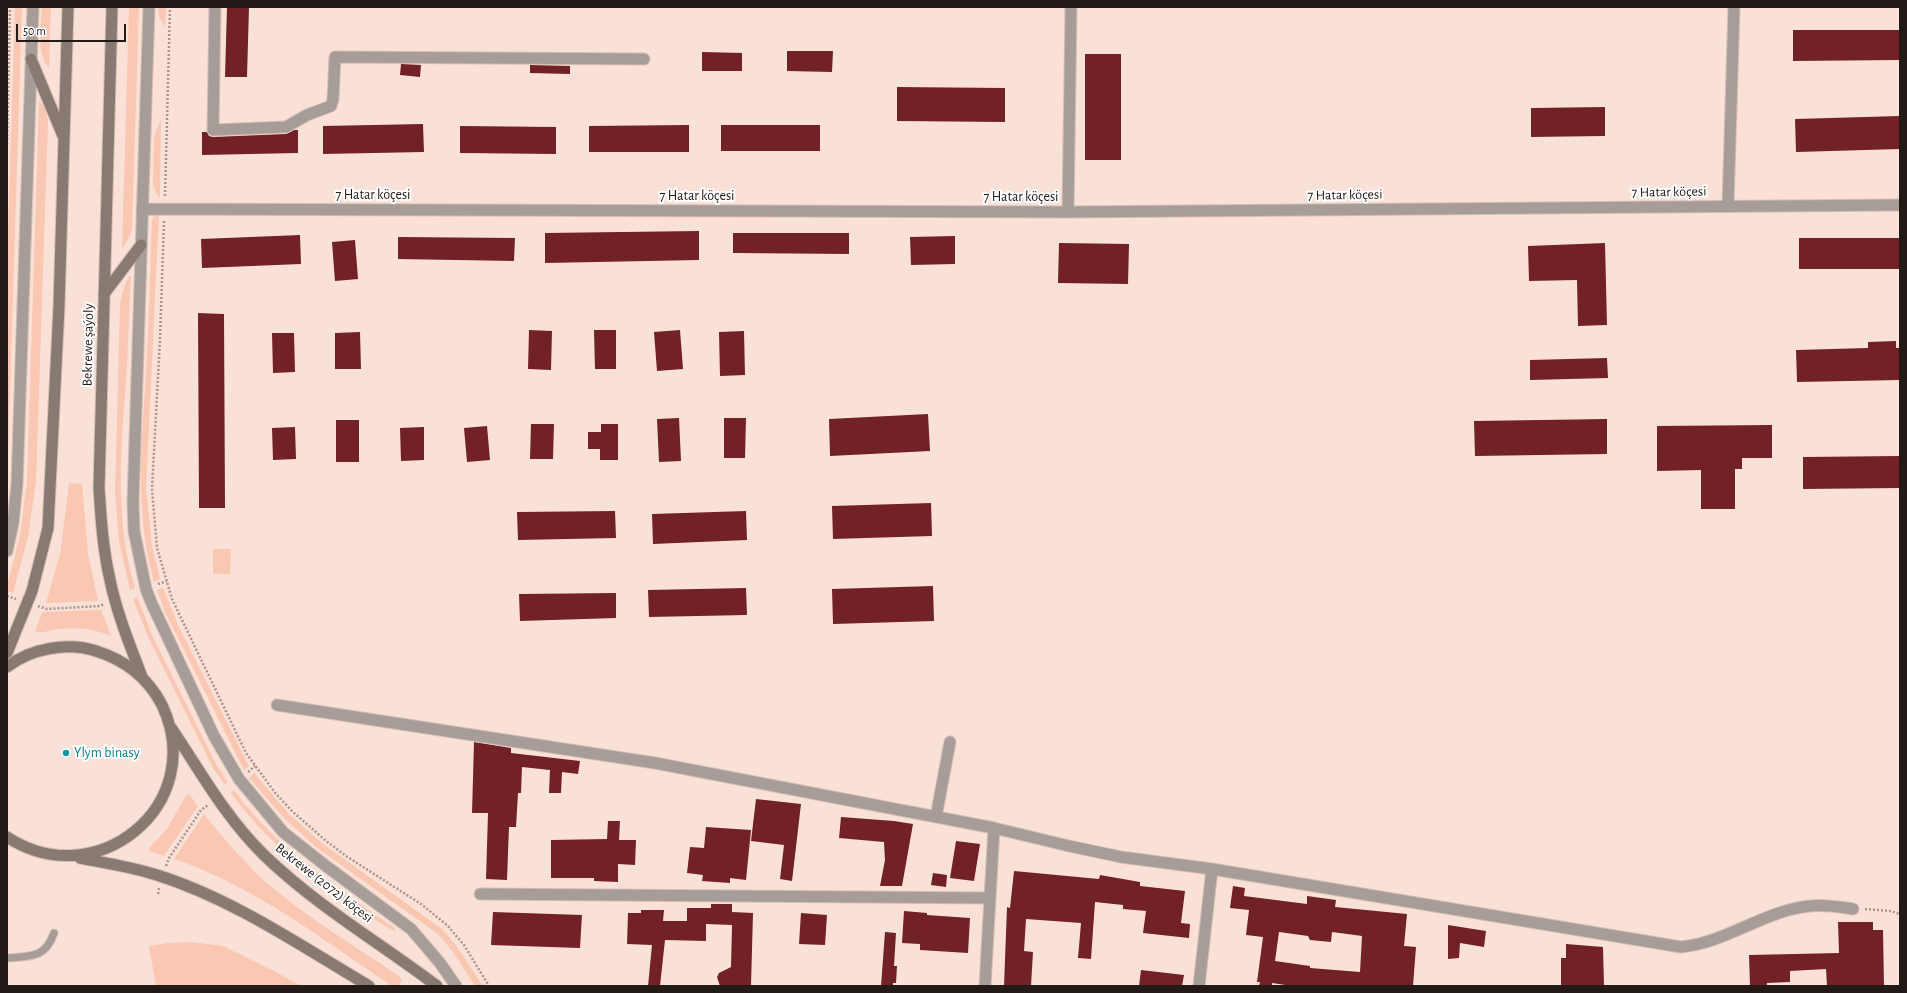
<!DOCTYPE html>
<html>
<head>
<meta charset="utf-8">
<style>
  body { margin:0 }
  #map { position:relative; width:1907px; height:993px; overflow:hidden; background:#fae1d7; font-family:"Alegreya Sans",sans-serif }
  canvas { display:block }
  .frame { position:absolute; inset:0; border:8px solid #221a16; pointer-events:none }
  .scale { position:absolute; left:16px; top:24px; width:110px; height:18px; box-sizing:border-box; border:2px solid #221a16; border-top:0; padding-left:5px; font-size:12px; line-height:14px; white-space:nowrap; color:#221a16; -webkit-text-stroke:3px #fff; paint-order:stroke }
</style>
</head>
<body>
<div id="map">
<canvas width="1907" height="993"></canvas>
<div class="frame"></div>
<div class="scale">50 m</div>
</div>
<script>
const g = document.querySelector('canvas').getContext('2d');
g.lineJoin = 'round';
function paint(path, color) { g.fillStyle = color; g.fill(path, 'evenodd'); }
function strokePath(path, color, width, dash) { g.strokeStyle = color; g.lineWidth = width; g.lineCap = dash ? 'butt' : 'round'; g.setLineDash(dash || []); g.stroke(path); }
function drawText(font, color, halo, rows, align = 'center') {
  g.font = font + ' "Alegreya Sans",sans-serif'; g.lineWidth = 4; g.setLineDash([]); g.textBaseline = 'middle'; g.strokeStyle = halo; g.fillStyle = color; for (const [text, x, y, turn = 0] of rows) {
    g.save(); g.translate(x, y); g.rotate((+turn || 0) * Math.PI / 180); g.textAlign = isNaN(turn) ? turn : align; if (halo) g.strokeText(text, 0, 0); g.fillText(text, 0, 0); g.restore();
  }
}
const green = new Path2D(`
  M15,7H22L7,487V262Z
  M42,7H51L49,68C36,55 41,25 42,7Z
  M129,7H139L132,228L129,238L122,249Z
  M158,7H166L165,27L159,17Z
  M39,100L45,108L48,121L36,482L28,537L13,593L7,591V586L20,535L27,482Z
  M161,119L160,197H158L153,185L154,136Z
  M159,214L146,489L152,546L160,579L154,582C134,510 142,444 146,371C149,321 150,270 152,220L154,216Z
  M129,276H131C129,316 128,355 125,395C120,460 116,524 135,588L130,590L119,541L115,493L120,303L124,287Z
  M69,483L82,484L88,553L98,601L46,603L60,554Z
  M213,549H231L230,574H213Z
  M163,588L179,627L249,766L244,770L165,612L157,590Z
  M137,597L153,637L217,766L228,782L225,785L213,768L149,639L133,599Z
  M101,610L111,636C95,629 77,627 60,629C53,629 42,634 35,632L42,612Z
  M254,773L290,815L322,843L442,929L458,948L483,986H475L453,952L438,934L317,848L285,819L249,778Z
  M234,790C278,850 335,887 395,928V931C383,926 371,916 359,908C310,876 266,841 231,793Z
  M187,794L190,795L198,806L164,856L149,851V848L167,829Z
  M204,814C224,839 244,862 268,884C308,918 355,946 399,976L402,981L398,986H392C322,939 254,886 174,859Z
  M192,942L223,946L276,972L301,986H156L149,946L168,943Z`);
const building = new Path2D(`
  M227,7H249L247,77H225Z
  M1793,30H1900V60L1793,61Z
  M787,51H833L832,72L787,71Z
  M702,52L742,53V71H702Z
  M1085,54H1121V160H1085Z
  M401,64L421,65L420,77L400,75Z
  M530,65L570,66V74L530,73Z
  M897,87L1005,88V122L897,121Z
  M1605,107V136L1531,137V108Z
  M1900,116V149L1796,152L1795,119Z
  M423,124L424,152L323,154V126Z
  M689,125V152H589V126Z
  M721,125H820V151H721Z
  M460,126L556,127V154L460,153Z
  M294,130H298V153L202,155V132H207L209,136L213,137L286,134Z
  M699,231V260L545,263V233Z
  M733,233H849V254L733,253Z
  M300,235L301,264L202,268L201,239Z
  M955,236V264L911,265L910,237Z
  M398,237L515,238L514,261L398,259Z
  M1799,238H1900V269H1799Z
  M355,240L358,279L335,281L332,242Z
  M1059,243L1129,244L1128,284L1058,283Z
  M1605,243L1607,325L1578,326L1577,280L1529,281L1528,246Z
  M198,313L224,314L225,508H199Z
  M529,330L552,331L551,370L528,369Z
  M594,330H616V369H595Z
  M680,330L683,369L657,371L654,332Z
  M744,331L745,375L720,376L719,332Z
  M360,332L361,369H335V333Z
  M272,333H294L295,372L273,373Z
  M1896,341V348H1900V380L1797,382L1796,350L1868,348V342Z
  M1607,358L1608,378L1530,380V360Z
  M928,414L930,451L830,456L829,419Z
  M679,418L681,461L659,462L657,419Z
  M724,418H746L745,458H724Z
  M1607,419V454L1475,456L1474,421Z
  M336,420H359V462H336Z
  M531,424H554L553,459H530Z
  M601,424H618V460H600V449H588V432H601Z
  M1772,425V458H1742V469H1735V509H1701V470L1657,471V426Z
  M487,426L490,460L467,462L464,428Z
  M295,427L296,459L273,460L272,428Z
  M424,427V460L401,461L400,428Z
  M1900,456V488L1803,489V457Z
  M931,503L932,536L833,539L832,506Z
  M615,511L616,538L518,540L517,512Z
  M746,511L747,540L653,544L652,514Z
  M933,586L934,621L833,624L832,589Z
  M746,588L747,615L649,617L648,590Z
  M616,593V618L520,621L519,594Z
  M474,742L511,748V753L580,761L578,774L562,772L561,793H549L550,770L522,767L521,793H518L516,827H509L507,880L486,879L488,813H472Z
  M756,799L801,804L792,881L780,879L784,845L751,841Z
  M841,817L894,821L913,824L902,886H880L885,860L884,842L839,838Z
  M608,821H620L619,840H636L635,865L618,864V882L594,881V878H551V840L607,839Z
  M706,827L751,830L746,880L730,878V883L702,881L703,875L687,873L690,847L704,848Z
  M956,841L980,844L974,881L950,878Z
  M1014,871L1099,879L1100,875L1140,882V886L1185,891L1181,923L1190,924L1189,938L1143,933L1146,911L1123,909V905L1095,902L1091,959L1078,958L1081,923L1026,919L1024,951L1033,952L1031,986H1004L1007,907L1010,908Z
  M933,873L947,875L946,887L931,885Z
  M1233,886L1245,888L1244,896L1307,904V896L1336,900L1335,907L1407,914L1404,946L1416,947L1413,986H1292L1272,983V986H1259L1260,982H1257L1263,937L1246,935L1249,910L1230,908ZM1279,932L1308,936L1310,940L1331,942L1332,932L1362,936L1360,972L1310,968V966L1275,961Z
  M711,904H732V912L753,913L751,986H720L717,977L719,973L731,967L732,925L706,924V941L665,940L660,986H648L652,945L627,944L628,913H641V910H664L663,921H687V908H711Z
  M904,911L927,913V915L970,918L968,953L920,950V944L902,943Z
  M493,912L582,915L580,948L491,945Z
  M801,913L827,915L825,945L799,944Z
  M1838,922H1873V930H1883L1884,986H1827L1826,969L1790,971V982L1767,983V986H1750L1749,955L1839,953Z
  M1448,925L1486,931L1484,947L1460,943L1459,958L1448,959Z
  M885,932L896,933L894,966H897L896,983H893V986H881Z
  M1566,944L1603,947L1604,986H1561V958H1566Z
  M1141,970L1184,975L1182,986H1139Z`);
const path = new Path2D(`
  M7,144L10,7
  M165,196L170,7
  M164,221L160,339L152,489L157,548L172,599L246,753L276,794L293,812L325,840L346,856L421,904L447,925L464,945L489,986
  M158,584L167,581
  M7,596L16,599
  M38,606L47,609L100,606L104,604
  M248,772L255,766
  M166,866L169,858L201,810L208,805
  M158,894L159,888
  M1865,909L1890,911L1900,914`);
const service = new Path2D(`
  M7,958C30,956 45,959 54,933`);
const minor = new Path2D(`
  M149,7L133,503L134,531L146,589L151,602L214,736L239,779L283,832L326,866L411,929L440,963L456,986
  M215,7L213,130L286,127L307,115L331,106L333,99L335,57L644,59
  M1728,206L1734,7
  M142,209L1068,212L1900,205
  M1068,212L1071,7
  M7,551L13,523L17,484L33,7
  M277,705L655,763L994,828L1069,846L1121,857L1212,869L1681,947C1726,943 1765,910 1810,906C1825,904 1839,907 1853,909
  M936,817L950,742
  M480,894L990,898
  M985,986L994,828
  M1199,986L1212,869`);
const secondary = new Path2D(`
  M112,7L99,488C101,519 103,550 110,580C117,614 130,645 142,677
  M31,59L63,136
  M104,294L141,245
  M7,653L32,591L48,528L59,306L68,7
  M7,667C31,648 68,642 96,651C125,660 148,678 162,705C209,804 97,896 7,837
  M172,729C202,774 226,818 265,856C317,906 380,943 437,986
  M80,858C106,863 132,867 157,875C233,899 301,946 369,986`);
const markers = [
  [66,753,4,"#0f9aa8"]
];
const streetNames = [
  ["7 Hatar köçesi",1669,192,-1],
  ["7 Hatar köçesi",373,195],
  ["7 Hatar köçesi",1345,195,-1],
  ["7 Hatar köçesi",697,196],
  ["7 Hatar köçesi",1021,197],
  ["Bekrewe şaýoly",88,345,-89],
  ["Bekrewe (2072) köçesi",324,883,38]
];
const cultureNames = [
  ["Ylym binasy",74,753]
];
paint(green, '#fac7b2');
paint(building, '#722126');
strokePath(service, '#d3bdb4', 9);
strokePath(minor, '#d3bdb4', 13);
strokePath(secondary, '#d3bdb4', 13);
strokePath(path, '#a7958d', 2.5, [2, 2]);
strokePath(service, '#a79d98', 7);
strokePath(minor, '#a79d98', 11);
strokePath(secondary, '#887a72', 11);
for (const [x, y, r, color] of markers) { const dot = new Path2D(); dot.arc(x, y, r, 0, 2 * Math.PI); g.fillStyle = color; g.fill(dot); strokePath(dot, '#fff', 1.5); }
drawText('14px', '#221a16', '#fff', streetNames);
drawText('14px', '#0d838f', '#fff', cultureNames, 'left');
</script>
</body>
</html>
